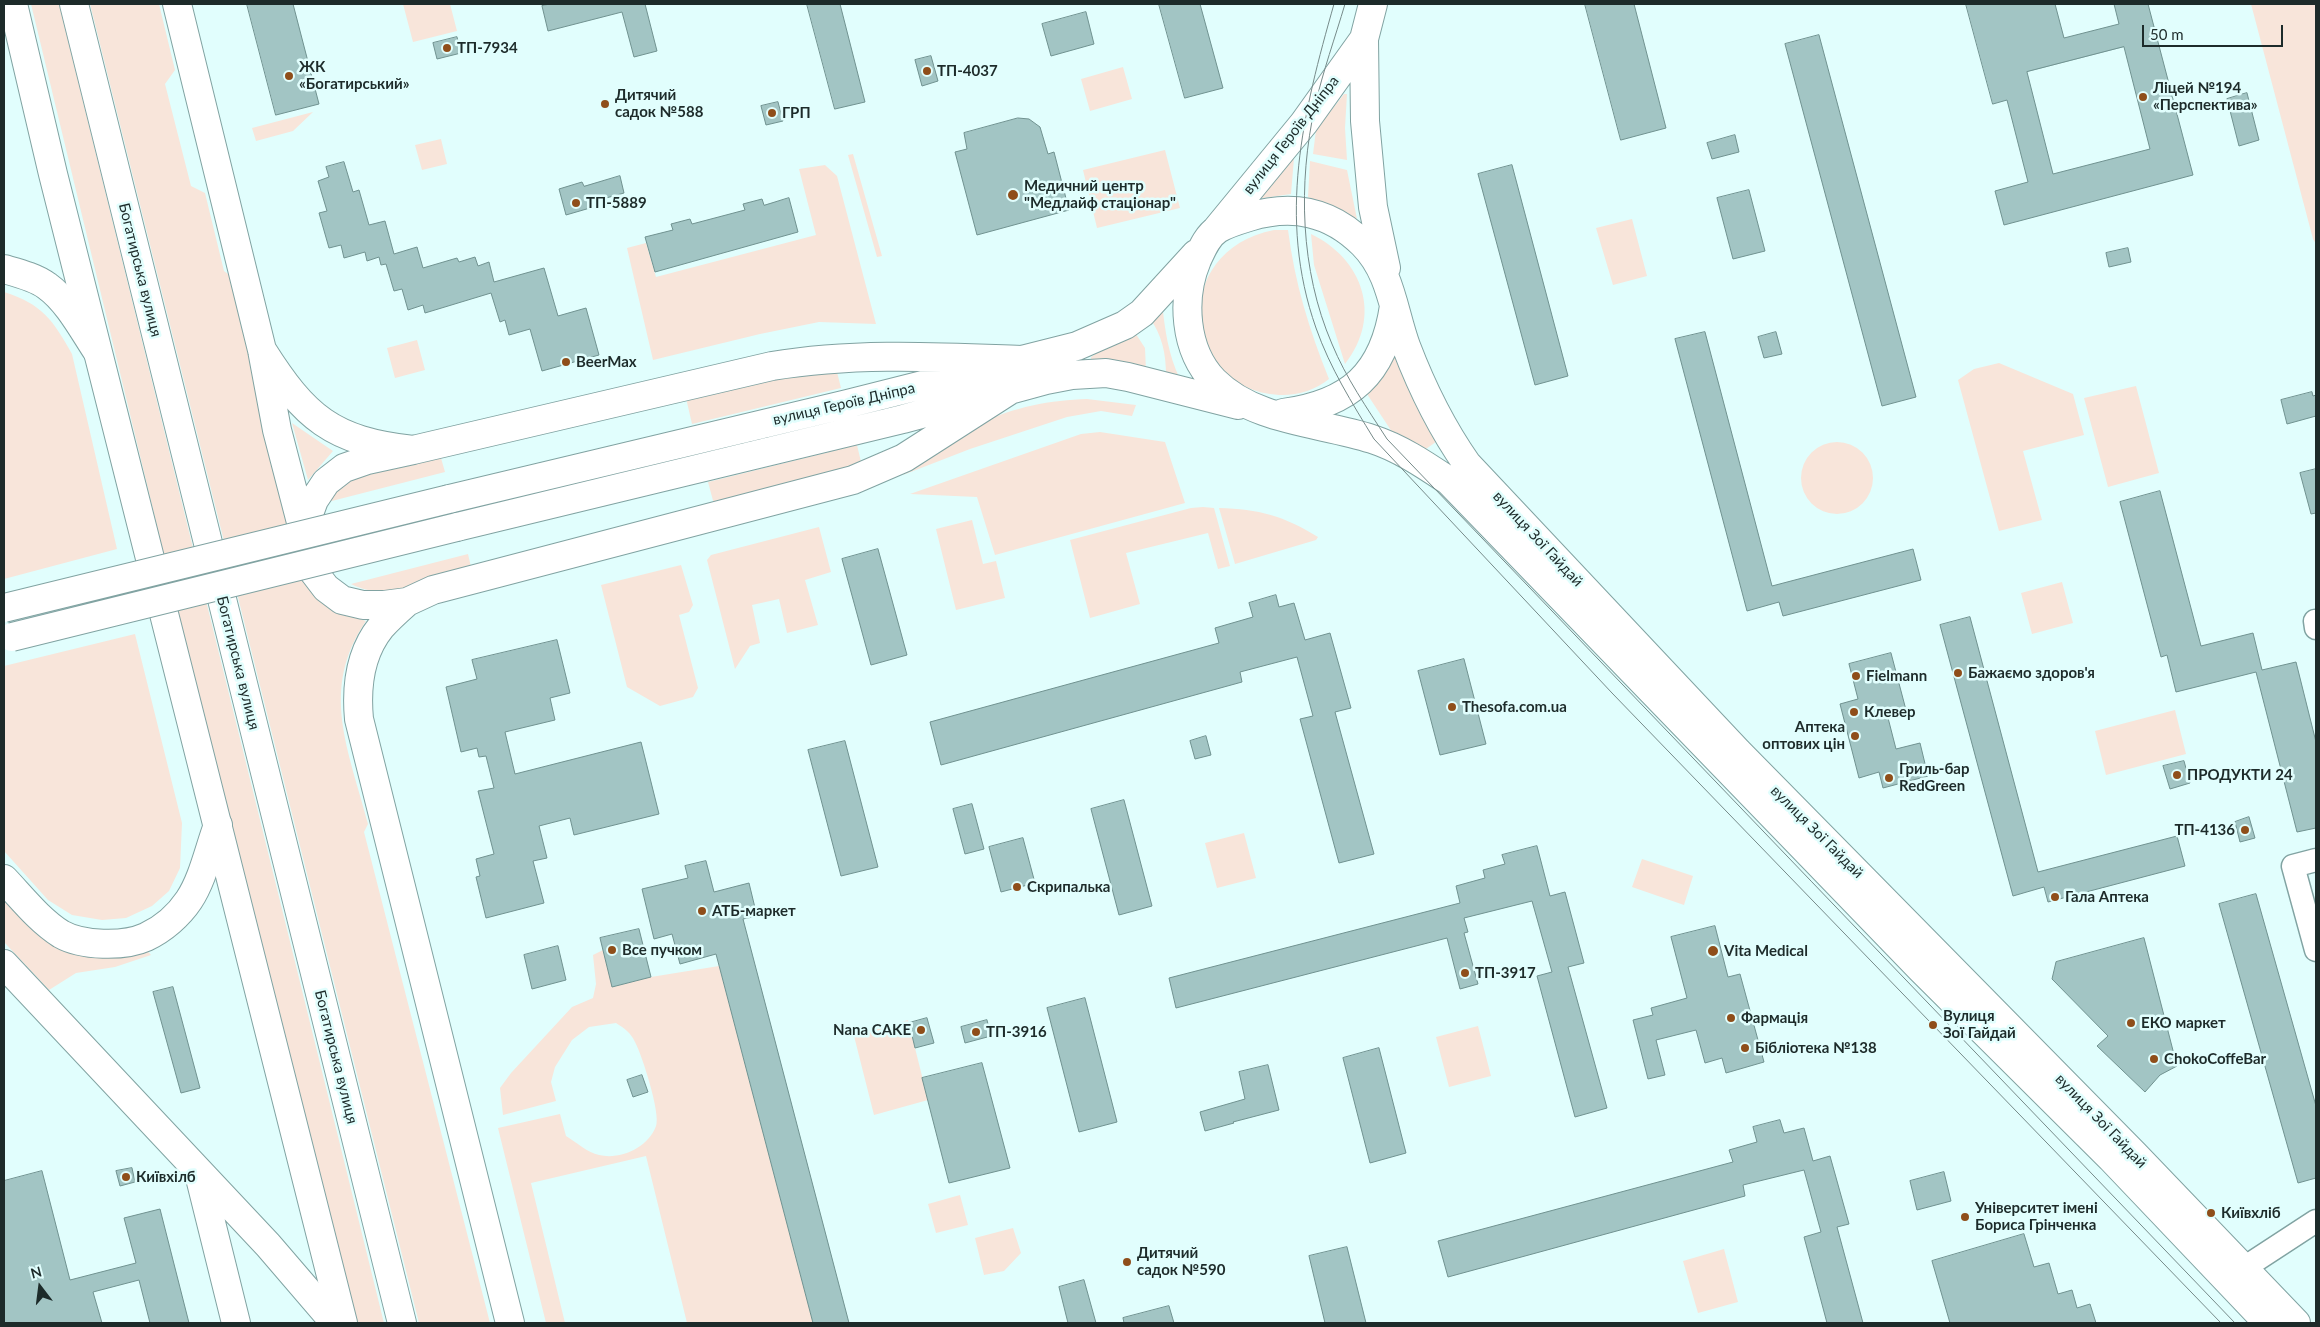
<!DOCTYPE html>
<html>
<head>
<meta charset="utf-8">
<style>
  body { margin:0 }
  #map { position:relative; width:2320px; height:1327px; overflow:hidden; background:#e1fefd; font-family:Lato,sans-serif }
  canvas { display:block }
  .frame { position:absolute; inset:0; border:5px solid #1d2b2a; pointer-events:none }
  .north { position:absolute; left:15px; top:1262px; width:50px; height:50px; -webkit-text-stroke:4px #e1fefd; paint-order:stroke; rotate:345deg; font-size:14px; font-weight:700; line-height:20px; text-align:center; color:#1d2b2a }
  .north::after { content:''; display:block; margin:auto; width:18px; height:22px; background:#1d2b2a; clip-path:polygon(50% 0,100% 100%,50% 72%,0 100%) }
  .scale { position:absolute; left:2142px; top:25px; width:141px; height:22px; box-sizing:border-box; border:2px solid #1d2b2a; border-top:0; padding-left:6px; font-size:15px; line-height:18px; white-space:nowrap; color:#1d2b2a; -webkit-text-stroke:4px #e1fefd; paint-order:stroke }
</style>
</head>
<body>
<div id="map">
<canvas width="2320" height="1327"></canvas>
<div class="frame"></div>
<div class="north">N</div>
<div class="scale">50 m</div>
</div>
<script>
const g = document.querySelector('canvas').getContext('2d');
g.lineJoin = 'round';
function paint(path, color) { g.fillStyle = color; g.fill(path, 'evenodd'); }
function strokePath(path, color, width, dash) { g.strokeStyle = color; g.lineWidth = width; g.lineCap = dash ? 'butt' : 'round'; g.setLineDash(dash || []); g.stroke(path); }
function drawText(font, color, halo, rows, align = 'center') {
  g.font = font + ' Lato,sans-serif'; g.lineWidth = 5; g.setLineDash([]); g.textBaseline = 'middle'; g.strokeStyle = halo; g.fillStyle = color; for (const [text, x, y, turn = 0] of rows) {
    g.save(); g.translate(x, y); g.rotate((+turn || 0) * Math.PI / 180); g.textAlign = isNaN(turn) ? turn : align; if (halo) g.strokeText(text, 0, 0); g.fillText(text, 0, 0); g.restore();
  }
}
const green = new Path2D(`
  M31,4H59L384,1323H356L171,584Z
  M90,4H159L175,70L165,84L191,186L205,193L224,271L232,277L340,612L366,621C319,690 349,750 368,824L364,832L490,1323H419Z
  M403,4H450L457,31L413,42Z
  M2251,4H2316V244L2313,239Z
  M1123,67L1132,99L1090,111L1081,79Z
  M1344,94H1347L1345,128L1347,160L1313,154L1316,130Z
  M313,112L293,131L256,141L252,128Z
  M441,139L447,164L422,170L415,145Z
  M1165,150L1180,208L1097,228L1083,170Z
  M853,154L882,256L877,257L848,155Z
  M1294,158L1291,194L1257,199Z
  M1310,161L1347,170L1357,219L1308,197Z
  M825,165L837,176L876,324L819,322L760,334L653,360L627,248L646,243L656,277L816,235L799,169Z
  M1632,219L1647,276L1613,285L1596,228Z
  M1274,230H1288C1295,284 1309,329 1329,379C1316,390 1296,396 1279,395C1181,389 1168,251 1274,230Z
  M1311,234C1363,259 1383,316 1345,364L1314,265Z
  M4,292C42,304 53,320 72,354L117,549L4,579Z
  M1162,303C1165,330 1168,354 1180,379L1166,375C1166,353 1162,335 1149,317Z
  M1132,328L1145,348L1146,371L1091,360V357Z
  M417,340L425,370L395,378L387,348Z
  M1394,349L1440,439L1426,449L1396,438L1367,394L1382,379Z
  M1999,363L2073,394L2084,435L2023,451L2042,520L1999,531L1958,380L1974,369Z
  M836,368L841,388L692,424L686,398L772,376Z
  M2136,386L2159,473L2108,487L2084,398Z
  M1087,399L1136,405L1132,416L1101,411L1067,417L970,449L903,475C928,458 953,439 980,424C1012,407 1052,400 1087,399Z
  M292,423L333,451L308,480Z
  M1100,432L1165,442L1185,503L995,555L977,497L910,494L1081,434Z
  M1801 478a36 36 0 1 1 72 0a36 36 0 1 1-72 0Z
  M857,445L862,466L715,508L708,482Z
  M441,458L445,472L324,503L343,476Z
  M1203,507L1214,508L1230,566L1218,569L1208,533L1126,553L1140,604L1090,618L1070,540L1191,508Z
  M1219,508C1259,509 1284,516 1318,537L1316,540L1235,564Z
  M972,520L983,564L996,561L1005,598L956,610L936,529Z
  M819,527L831,572L805,580L818,625L787,633L779,599L752,605L760,643L750,646L735,669L707,560L711,555Z
  M468,554L471,567C433,581 391,604 351,584Z
  M681,565L693,605L689,612L679,615L698,688L693,697L660,706L627,687L601,585Z
  M2062,582L2073,623L2032,634L2021,593Z
  M135,634L182,823L180,868L169,891L152,906L126,918L102,920L72,915L48,900L4,851V666Z
  M2175,710L2186,754L2106,775L2095,731Z
  M1244,833L1256,878L1217,888L1205,843Z
  M1642,859L1693,876L1684,905L1632,887Z
  M4,891L55,942L146,949L151,955L115,967L76,973L49,990L4,942Z
  M603,950L613,987L651,977L719,966L813,1323H687L646,1156L531,1183L565,1323H546L498,1128L560,1114L566,1136C576,1142 588,1153 599,1155C620,1160 648,1148 656,1126C661,1114 642,1055 635,1042C631,1033 624,1028 616,1023L589,1027L572,1040L555,1067L551,1082L556,1101L503,1115L500,1088L511,1073L572,1007L593,998L596,984L593,955Z
  M908,1020L928,1100L874,1115L854,1036Z
  M1478,1026L1491,1076L1449,1087L1436,1037Z
  M960,1195L968,1225L936,1233L928,1204Z
  M1013,1228L1021,1253L1004,1271L984,1275L975,1238Z
  M1724,1249L1738,1302L1698,1313L1683,1261Z`);
const building = new Path2D(`
  M247,4H293L319,104L276,115Z
  M550,4H645L657,51L634,57L622,12L548,31L542,6Z
  M807,4H840L865,102L835,109Z
  M1159,4H1200L1223,88L1185,98Z
  M1585,4H1634L1666,128L1621,140Z
  M1966,4H2055L2064,38L2119,24L2114,4H2148L2193,175L2004,225L1995,191L2028,182L2007,100L1993,104ZM2124,47L2150,149L2053,174L2027,72Z
  M1086,12L1094,44L1051,56L1042,24Z
  M1819,35L1916,397L1882,406L1785,44Z
  M457,37L461,53L437,59L433,43Z
  M931,56L938,81L922,86L915,60Z
  M2247,93L2259,140L2239,146L2227,99Z
  M778,102L783,121L766,125L761,106Z
  M1018,118L1029,119L1040,127L1048,154L1054,152L1069,210L977,235L955,152L967,149L964,133Z
  M1735,135L1739,152L1712,159L1707,143Z
  M344,162L353,192L359,190L369,225L385,221L394,254L417,247L423,268L457,258L459,262L475,257L478,266L489,262L494,282L544,268L558,316L586,308L599,355L542,371L530,329L509,335L505,320L500,322L491,293L425,313L423,305L408,310L402,289L394,291L386,264L381,265L379,257L367,261L365,252L344,258L341,245L329,248L319,213L327,211L318,181L329,177L326,167Z
  M1512,165L1568,376L1535,385L1478,174Z
  M620,176L624,193L588,203L590,208L566,215L559,189L582,182L584,186Z
  M1749,190L1765,251L1733,259L1717,198Z
  M789,198L798,232L655,272L645,237L673,230L671,224L690,219L692,224L745,210L743,204L762,199L764,205Z
  M2128,248L2131,262L2109,267L2106,253Z
  M1705,332L1772,586L1913,549L1921,580L1783,616L1779,602L1747,611L1675,339Z
  M1776,332L1782,354L1764,358L1758,337Z
  M2312,392L2313,396L2316,395V416L2287,424L2281,400Z
  M2316,469V513L2311,514L2300,473Z
  M2160,491L2201,646L2253,633L2262,670L2296,662L2316,742V828L2297,832L2256,672L2176,692L2167,655L2161,657L2120,502Z
  M878,549L907,655L871,665L842,559Z
  M1276,595L1279,607L1294,603L1305,640L1330,633L1351,708L1335,712L1374,854L1339,863L1300,719L1313,716L1297,657L1240,672L1242,682L941,765L930,722L1219,643L1215,628L1253,617L1249,603Z
  M1970,617L2038,872L2177,836L2185,866L2048,902L2044,887L2013,896L1940,625Z
  M557,640L570,693L550,698L555,720L505,732L515,774L641,742L659,814L574,835L570,818L539,826L547,858L533,861L544,903L486,918L476,877L480,876L476,859L494,854L478,791L494,788L486,756L479,757L477,748L461,752L446,687L477,679L472,660Z
  M1891,653L1906,710L1887,714L1896,749L1920,743L1928,776L1883,788L1879,772L1859,778L1840,704L1858,699L1849,664Z
  M1464,659L1486,744L1440,755L1418,671Z
  M1206,736L1211,755L1195,759L1190,741Z
  M845,741L878,867L841,876L808,750Z
  M2184,761L2190,783L2170,789L2163,766Z
  M1124,800L1152,906L1119,915L1091,809Z
  M972,804L984,849L965,854L953,809Z
  M2249,817L2255,838L2240,842L2235,822Z
  M1023,838L1035,883L1001,892L989,847Z
  M1537,846L1550,896L1565,892L1584,963L1568,967L1607,1108L1575,1117L1537,976L1552,972L1532,901L1464,918L1468,932L1464,933L1478,984L1460,989L1447,938L1176,1008L1169,978L1460,903L1456,886L1485,878L1483,870L1505,864L1502,855Z
  M706,861L714,892L749,883L757,916L743,919L849,1323H813L716,954L680,964L672,934L654,939L642,889L688,878L685,866Z
  M2256,894L2316,1106V1178L2298,1183L2219,904Z
  M1715,926L1728,977L1740,974L1764,1062L1726,1073L1722,1058L1705,1063L1696,1030L1656,1040L1665,1075L1648,1079L1633,1020L1653,1015L1651,1008L1687,998L1671,937Z
  M639,929L651,977L612,987L600,938Z
  M2144,938L2177,1066L2160,1075L2145,1092L2097,1046L2108,1036L2052,979L2056,962Z
  M558,946L566,980L532,989L524,955Z
  M173,987L200,1088L181,1093L153,992Z
  M1085,998L1117,1122L1079,1132L1047,1008Z
  M927,1018L934,1043L915,1048L909,1023Z
  M987,1020L991,1036L965,1043L961,1027Z
  M1379,1048L1406,1153L1370,1163L1343,1058Z
  M982,1063L1010,1168L949,1183L922,1078Z
  M1268,1065L1279,1110L1233,1122L1234,1123L1205,1131L1200,1112L1245,1099L1239,1072Z
  M642,1075L648,1092L633,1097L627,1080Z
  M1780,1120L1784,1133L1804,1128L1813,1161L1830,1156L1849,1224L1837,1227L1863,1323H1827L1804,1237L1821,1232L1804,1170L1743,1185L1745,1196L1448,1277L1438,1241L1733,1162L1729,1150L1757,1142L1753,1127Z
  M132,1168L135,1182L120,1186L116,1171Z
  M42,1171L70,1280L136,1263L124,1218L160,1209L189,1323H150L139,1280L93,1292L102,1323H4V1181Z
  M1944,1172L1951,1201L1917,1210L1910,1181Z
  M2024,1234L2034,1267L2049,1263L2058,1294L2072,1290L2077,1308L2090,1304L2096,1323H1950L1932,1261Z
  M1347,1247L1366,1323H1325L1309,1256Z
  M1084,1280L1096,1323H1068L1059,1287Z
  M1169,1306L1174,1323H1124L1123,1318Z`);
const street = new Path2D(`
  M2315,621L2316,628
  M2316,860L2293,866L2316,950
  M2244,1268L2316,1221`);
const secondary = new Path2D(`
  M177,4L262,350L277,430L303,530
  M1373,4L1364,39L1365,121L1373,207L1386,268
  M1217,229L1304,123L1364,39
  M4,269C18,273 35,277 47,286C68,301 83,330 97,351
  M262,350C305,418 332,441 413,450L772,366C855,352 942,357 1026,360
  M1283,413C1350,404 1384,374 1394,306
  M413,450L367,460L344,468L326,482L314,500L303,530L313,571L326,588L342,600L363,605H384L407,602L433,590L853,480L904,458L1010,390
  M449,499L847,404L1077,346L1125,325L1142,313L1196,254
  M457,527L903,419L1046,380L1072,375L1106,373L1128,377L1238,405
  M407,602C398,610 389,618 381,627C360,653 356,687 359,719L510,1323
  M4,879C22,898 39,920 61,934C82,946 124,947 146,937C163,929 179,915 189,900C203,879 209,849 218,825
  M4,964L268,1245L335,1323
  M199,1174L236,1323
  M2268,1323L2111,1158L1921,969L1449,481C1425,465 1400,448 1372,439C1320,422 1255,422 1214,381C1184,350 1181,298 1197,260C1202,249 1207,236 1218,229C1226,224 1239,220 1249,217C1292,204 1330,211 1363,244C1391,272 1393,310 1406,346C1422,388 1441,427 1467,464L1738,752L2134,1154L2296,1323`);
const primary = new Path2D(`
  M13,4L53,174L343,1323
  M74,4L402,1323`);
const tram = new Path2D(`
  M1334,4C1303,113 1277,217 1316,328C1330,368 1352,403 1374,439L1612,693L2221,1323
  M1345,4C1335,38 1323,71 1315,106C1298,183 1300,270 1332,344C1346,378 1367,408 1387,439L2235,1323`);
const secondaryBridge = new Path2D(`
  M4,608L449,499
  M12,637L457,527`);
const markers = [
  [447,48,5,"#8f4e1a"],
  [927,71,5,"#8f4e1a"],
  [289,76,5,"#8f4e1a"],
  [2143,97,5,"#8f4e1a"],
  [605,104,5,"#8f4e1a"],
  [772,113,5,"#8f4e1a"],
  [1013,195,6,"#8f4e1a"],
  [576,203,5,"#8f4e1a"],
  [566,362,5,"#8f4e1a"],
  [1958,673,5,"#8f4e1a"],
  [1856,676,5,"#8f4e1a"],
  [1452,707,5,"#8f4e1a"],
  [1854,712,5,"#8f4e1a"],
  [1855,736,5,"#8f4e1a"],
  [2177,775,5,"#8f4e1a"],
  [1889,778,5,"#8f4e1a"],
  [2245,830,5,"#8f4e1a"],
  [1017,887,5,"#8f4e1a"],
  [2055,897,5,"#8f4e1a"],
  [702,911,5,"#8f4e1a"],
  [612,950,5,"#8f4e1a"],
  [1713,951,6,"#8f4e1a"],
  [1465,973,5,"#8f4e1a"],
  [1731,1018,5,"#8f4e1a"],
  [2131,1023,5,"#8f4e1a"],
  [1933,1025,5,"#8f4e1a"],
  [921,1030,5,"#8f4e1a"],
  [976,1032,5,"#8f4e1a"],
  [1745,1048,5,"#8f4e1a"],
  [2154,1059,5,"#8f4e1a"],
  [126,1177,5,"#8f4e1a"],
  [2211,1213,5,"#8f4e1a"],
  [1965,1217,5,"#8f4e1a"],
  [1127,1262,5,"#8f4e1a"]
];
const poiNames = [
  ["ТП-7934",457,48],
  ["ЖК",299,67],
  ["«Богатирський»",299,84],
  ["ТП-4037",937,71],
  ["Ліцей №194",2153,88],
  ["«Перспектива»",2153,105],
  ["Дитячий",615,95],
  ["садок №588",615,112],
  ["ГРП",782,113],
  ["Медичний центр",1024,186],
  ["\"Медлайф стаціонар\"",1024,203],
  ["ТП-5889",586,203],
  ["BeerMax",576,362],
  ["Бажаємо здоров'я",1968,673],
  ["Fielmann",1866,676],
  ["Thesofa.com.ua",1462,707],
  ["Клевер",1864,712],
  ["Аптека",1845,727,"right"],
  ["оптових цін",1845,744,"right"],
  ["Гриль-бар",1899,769],
  ["RedGreen",1899,786],
  ["ПРОДУКТИ 24",2187,775],
  ["ТП-4136",2235,830,"right"],
  ["Скрипалька",1027,887],
  ["Гала Аптека",2065,897],
  ["АТБ-маркет",712,911],
  ["Все пучком",622,950],
  ["Vita Medical",1724,951],
  ["ТП-3917",1475,973],
  ["Вулиця",1943,1016],
  ["Зої Гайдай",1943,1033],
  ["Фармація",1741,1018],
  ["ЕКО маркет",2141,1023],
  ["Nana CAKE",911,1030,"right"],
  ["ТП-3916",986,1032],
  ["Бібліотека №138",1755,1048],
  ["ChokoCoffeBar",2164,1059],
  ["Київхілб",136,1177],
  ["Університет імені",1975,1208],
  ["Бориса Грінченка",1975,1225],
  ["Київхліб",2221,1213],
  ["Дитячий",1137,1253],
  ["садок №590",1137,1270]
];
const streetNames = [
  ["вулиця Героїв Дніпра",1291,135,-52],
  ["Богатирська вулиця",140,270,76],
  ["вулиця Героїв Дніпра",844,404,-13],
  ["вулиця Зої Гайдай",1538,539,47],
  ["Богатирська вулиця",238,663,76],
  ["вулиця Зої Гайдай",1817,832,45],
  ["Богатирська вулиця",336,1057,76],
  ["вулиця Зої Гайдай",2101,1121,46]
];
paint(green, '#f8e5da');
paint(building, '#a2c5c4');
strokePath(building, '#709290', 1);
strokePath(street, '#81a3a2', 25);
strokePath(secondary, '#81a3a2', 30);
strokePath(primary, '#81a3a2', 30);
strokePath(street, '#fff', 22);
strokePath(secondary, '#fff', 28);
strokePath(primary, '#fff', 28);
strokePath(tram, '#768a89', 1);
strokePath(secondaryBridge, '#81a3a2', 30, []);
strokePath(secondaryBridge, '#fff', 28);
for (const [x, y, r, color] of markers) { const dot = new Path2D(); dot.arc(x, y, r, 0, 2 * Math.PI); g.fillStyle = color; g.fill(dot); strokePath(dot, '#e1fefd', 2); }
drawText('bold 15px', '#1d2b2a', '#e1fefd', poiNames, 'left');
drawText('15px', '#1d2b2a', '#e1fefd', streetNames);
</script>
</body>
</html>
